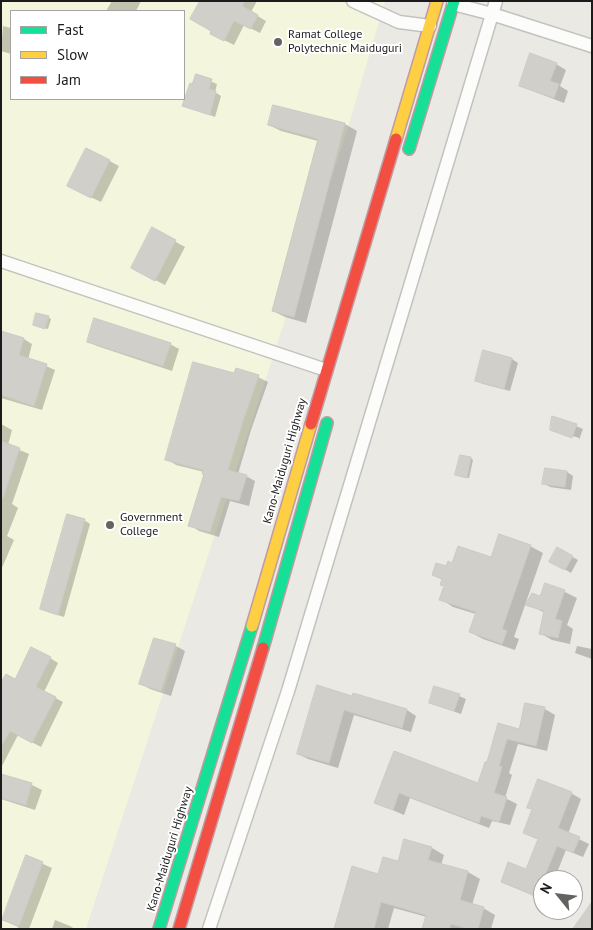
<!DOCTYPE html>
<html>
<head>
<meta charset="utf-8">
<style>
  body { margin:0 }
  #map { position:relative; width:593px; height:930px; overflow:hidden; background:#eae9e3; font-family:"PT Sans",sans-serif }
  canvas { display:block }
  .frame { position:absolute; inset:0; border:2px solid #1b1b1b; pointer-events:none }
  .legend { position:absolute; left:10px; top:10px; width:175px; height:90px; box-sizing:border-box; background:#fff; border:1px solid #a4a4a4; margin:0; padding:6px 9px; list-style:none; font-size:15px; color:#1b1b1b }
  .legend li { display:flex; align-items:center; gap:10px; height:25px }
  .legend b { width:25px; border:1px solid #a4a4a4 }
  .north { position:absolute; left:533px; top:870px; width:50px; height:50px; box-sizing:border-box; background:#fff; border:1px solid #a4a4a4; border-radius:50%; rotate:299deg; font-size:14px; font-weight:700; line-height:20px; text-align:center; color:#1b1b1b }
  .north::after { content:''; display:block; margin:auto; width:18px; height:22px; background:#636361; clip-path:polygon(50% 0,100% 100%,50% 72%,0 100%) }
</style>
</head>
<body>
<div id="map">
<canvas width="593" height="930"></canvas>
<div class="frame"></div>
<ul class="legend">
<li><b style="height:6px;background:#16e098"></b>Fast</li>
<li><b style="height:6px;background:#ffcf43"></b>Slow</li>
<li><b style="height:6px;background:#f24e42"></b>Jam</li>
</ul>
<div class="north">N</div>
</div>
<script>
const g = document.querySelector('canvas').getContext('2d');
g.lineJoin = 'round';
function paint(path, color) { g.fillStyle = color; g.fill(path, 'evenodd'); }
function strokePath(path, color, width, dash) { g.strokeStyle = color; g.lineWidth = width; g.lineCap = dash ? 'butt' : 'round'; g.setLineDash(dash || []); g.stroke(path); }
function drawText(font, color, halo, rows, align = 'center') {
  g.font = font + ' "PT Sans",sans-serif'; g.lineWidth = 4; g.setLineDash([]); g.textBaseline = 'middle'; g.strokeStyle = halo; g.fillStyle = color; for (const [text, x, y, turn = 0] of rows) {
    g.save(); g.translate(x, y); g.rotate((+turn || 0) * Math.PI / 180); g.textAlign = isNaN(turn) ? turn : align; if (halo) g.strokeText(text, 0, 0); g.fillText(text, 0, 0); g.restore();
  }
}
const education = new Path2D(`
  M1,1H385L350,121L86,929H1ZM11,11H184V99H11Z`);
const shadow = new Path2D(`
  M112,1H141L136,11H106Z
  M201,1H257L251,12L266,21L260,33L244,25L234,45L220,38L213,30Z
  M3,26L11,28V54L1,51Z
  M556,64L566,70L560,86L568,91L564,103L530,90L520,85Z
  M197,76L217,84L215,92L221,96L215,117L183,105Z
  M274,107L345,124L357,131L306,323L285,317L273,311L318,141L281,131L269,125Z
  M87,149L119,166L101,202L78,191Z
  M152,229L185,247L165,285L142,273Z
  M48,317L51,319L48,329L37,326Z
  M1,332L24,339L32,344L28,360L46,366L55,370L42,410L1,398Z
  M88,341L170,344L179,349L172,371L97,346Z
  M484,352L512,359L518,363L510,391L483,384L476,380Z
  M235,374L258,377L268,382L251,430L238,474L246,476L255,481L249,506L230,501L219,537L199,531L190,525L205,474L204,472L176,465L167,459Z
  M1,424L12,430L8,445L29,454L12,504L18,508L7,536L14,540L1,570Z
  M576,426L583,429L579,440V438L551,429Z
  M471,458L473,460L469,478L459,476Z
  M546,469L567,472L573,476L571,490L550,487L544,483Z
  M84,520L90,524L64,617L48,612L42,609Z
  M530,546L543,553L514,637L519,639L515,650L483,639L470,632L476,614L453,607L441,599L445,586L443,580L433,575L453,564L492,559Z
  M558,549L578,560L571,573L551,561Z
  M546,585L565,592L577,598L567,625L573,629L570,644L552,640L540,633L545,613L527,604L541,598Z
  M155,639L176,646L185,651L171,696L150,689L141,684Z
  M577,646L592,649V659L575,653Z
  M50,658L58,663L44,692L63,702L41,747L18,735L2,766L1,685L16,680Z
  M354,695L407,710L416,716L411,732L354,715L338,768L308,759L298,754Z
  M459,696L466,699L461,714L430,703Z
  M526,704L545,709L555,715L547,751L518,744L509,773L512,775L505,798L517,804L510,825L492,821L489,828L410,798L404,815L376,803L395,753L479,785L488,764L499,724L520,731Z
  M1,775L32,785L42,790L35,810L1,799Z
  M571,793L581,799L568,834L589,844L583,857L566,850L554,880H543V900L502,882L526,871L539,840L524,833Z
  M432,848L444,855L441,865L468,872L480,879L472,905L483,908L495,915L491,929H424L427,917L394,908L388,929H335L379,875L399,863Z
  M27,857L52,868L29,929H18V927L3,920Z
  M55,920L70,926L75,929H52Z`);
const building = new Path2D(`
  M200,1H245L242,6L258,15L251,29L234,21L224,41L210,34L211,31L190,19Z
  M530,53L557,63L550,81L559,84L554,98L519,86Z
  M196,74L212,79L209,89L216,91L210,115L182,106L190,83L192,84Z
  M273,105L345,123L294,317L272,311L318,139L268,125Z
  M86,148L110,160L91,198L67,186Z
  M152,227L176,240L155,281L131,268Z
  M36,313L49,316L45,329L33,325Z
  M94,318L171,343L163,366L87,342Z
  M1,331L24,338L19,355L47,364L34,406L1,395Z
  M483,350L512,358L504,389L475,381Z
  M193,362L234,373L236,368L259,375L242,424L228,470L247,475L239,501L221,497L210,532L188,526L204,474H202L203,470L165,460Z
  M552,416L577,424L572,438L550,430Z
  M1,441L20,448L3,498H1Z
  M460,455L471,457L467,478L455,475Z
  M545,468L567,471L565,487L542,484Z
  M67,514L85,519L58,615L40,609Z
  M499,534L531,545L502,629L507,631L502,644L469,632L476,612L439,600L444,586L440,585L442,579L432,575L436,563L446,566L448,561L452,563L458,546L491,557Z
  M557,547L573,556L565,570L549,562Z
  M545,583L565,590L555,619L562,621L558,638L539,634L544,611L525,605L532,593L540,596Z
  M154,638L176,644L161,691L139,684Z
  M31,647L51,657L36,687L56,697L32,743L10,731L1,747V682L6,674L15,679Z
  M317,685L352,696L353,693L407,709L402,728L344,710L329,763L297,754Z
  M434,686L460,694L454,711L429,703Z
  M525,703L545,707L536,746L507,739L499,766L502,767L494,793L507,797L499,822L481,816L479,823L399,793L393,810L374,803L394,751L478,783L485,762H487L498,723L519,729Z
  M1,774L32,783L26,805L1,798Z
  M538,779L572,792L558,828L580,837L573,853L557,846L543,880V899L501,882L508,862L526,869L538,839L523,833L532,809L527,808Z
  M404,839L432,847L428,860L468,871L460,900L484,907L478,929H469L451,924L449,929H422L426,915L381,902L374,929H334L352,866L378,874L383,857L398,861Z
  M26,855L43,862L19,926L2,920Z
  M592,902V929H573Z`);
const street = new Path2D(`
  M353,1L399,22L430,26
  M453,4L492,14L592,46
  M1,261L326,370
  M209,929L288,691L496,1`);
const fast = new Path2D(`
  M409,149L454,1
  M263,648L327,423
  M159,929L252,626`);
const slow = new Path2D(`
  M396,139L437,1
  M252,626L311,424`);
const jam = new Path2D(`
  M311,424L396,139
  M179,929L263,648`);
const markers = [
  [278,42,5,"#636361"],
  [110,525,5,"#636361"]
];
const poiNames = [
  ["Ramat College",288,35],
  ["Polytechnic Maiduguri",288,49],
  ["Government",120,518],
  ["College",120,532]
];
const streetNames = [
  ["Kano-Maiduguri Highway",285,461,-74],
  ["Kano-Maiduguri Highway",170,849,-73]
];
paint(education, '#f3f5dc');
paint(shadow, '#0003');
paint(building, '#d1cfca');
strokePath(building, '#cdcac5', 1);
strokePath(street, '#c2c2bf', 15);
strokePath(fast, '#c09ba2', 14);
strokePath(slow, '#c09ba2', 14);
strokePath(jam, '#c09ba2', 14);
strokePath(street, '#fcfcfb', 12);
strokePath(fast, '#16e098', 11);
strokePath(slow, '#ffcf43', 11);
strokePath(jam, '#f24e42', 11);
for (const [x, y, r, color] of markers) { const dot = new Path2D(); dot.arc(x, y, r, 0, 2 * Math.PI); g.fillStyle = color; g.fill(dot); strokePath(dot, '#fff', 2); }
drawText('12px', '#1b1b1b', '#fff', poiNames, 'left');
drawText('12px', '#1b1b1b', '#fff', streetNames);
</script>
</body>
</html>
